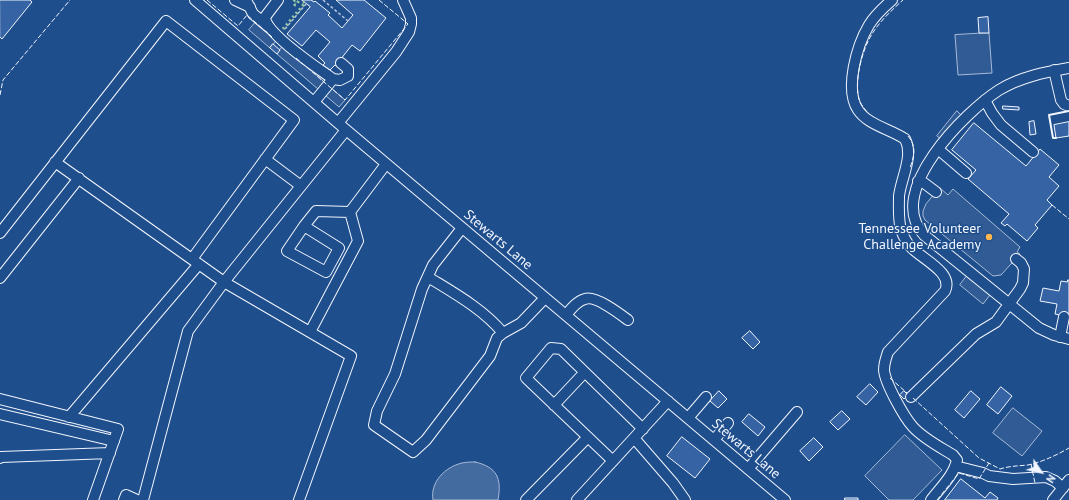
<!DOCTYPE html>
<html>
<head>
<meta charset="utf-8">
<style>
  body { margin:0 }
  #map { position:relative; width:1069px; height:500px; overflow:hidden; background:#1f4e8c; font-family:"PT Sans",sans-serif }
  canvas { display:block }
  .north { position:absolute; left:1021px; top:452px; width:40px; height:40px; -webkit-text-stroke:3px #1f4e8c; paint-order:stroke; rotate:124deg; font-size:11px; font-weight:700; line-height:16px; text-align:center; color:#f2f6ff }
  .north::after { content:''; display:block; margin:auto; width:14px; height:18px; background:#f2f6ff; clip-path:polygon(50% 0,100% 100%,50% 72%,0 100%) }
</style>
</head>
<body>
<div id="map">
<canvas width="1069" height="500"></canvas>
<div class="north">N</div>
</div>
<script>
const g = document.querySelector('canvas').getContext('2d');
g.lineJoin = 'round';
function paint(path, color) { g.fillStyle = color; g.fill(path, 'evenodd'); }
function strokePath(path, color, width, dash) { g.strokeStyle = color; g.lineWidth = width; g.lineCap = dash ? 'butt' : 'round'; g.setLineDash(dash || []); g.stroke(path); }
function drawText(font, color, halo, rows, align = 'center') {
  g.font = font + ' "PT Sans",sans-serif'; g.lineWidth = 3; g.setLineDash([]); g.textBaseline = 'middle'; g.strokeStyle = halo; g.fillStyle = color; for (const [text, x, y, turn = 0] of rows) {
    g.save(); g.translate(x, y); g.rotate((+turn || 0) * Math.PI / 180); g.textAlign = isNaN(turn) ? turn : align; if (halo) g.strokeText(text, 0, 0); g.fillText(text, 0, 0); g.restore();
  }
}
const built = new Path2D(`
  M255,23L276,41L270,48L249,30Z
  M989,33L992,73L958,75L955,35Z
  M283,46L345,100L339,107L277,54Z
  M957,111L964,118L944,142L937,136Z
  M940,188L948,195L953,189L1020,247L1017,252L1020,254L1001,275L993,276L925,220L923,216V211L926,204Z
  M970,272L993,291L983,304L960,285Z
  M1013,408L1042,431L1022,456L993,433Z
  M905,435L942,470L913,500H889L865,476Z`);
const water = new Path2D(`
  M475,462C497,467 502,478 498,500H433C430,482 445,467 462,463C466,462 471,462 475,462Z`);
const building = new Path2D(`
  M0,0H30L32,2L2,39L0,37Z
  M302,0H311L314,2L315,1L330,13L328,15L342,28L353,15L336,0H364L386,18L360,51L352,45L340,60L341,61L337,66L335,65L330,70L323,65L325,63L318,56L330,42L316,30L302,46L287,34L310,7Z
  M988,17L989,33H979L978,18Z
  M273,44L280,50L277,54L270,48Z
  M1003,106L1019,107V110L1003,109Z
  M1034,121L1036,134L1030,135L1029,122Z
  M1069,122V136L1056,138L1054,125Z
  M974,123L1026,166L1040,149L1059,165L1049,177L1059,186L1047,200L1052,205L1035,225L1038,228L1027,241L1007,224L1005,226L1001,223L1009,214L968,179L976,170L952,150Z
  M1068,280H1069V317L1055,314L1057,304L1040,301L1043,288L1059,291L1061,281L1067,282Z
  M750,331L760,342L753,349L742,338Z
  M870,384L878,392L866,405L857,397Z
  M1001,387L1012,396L998,414L987,405Z
  M719,391L727,399L718,408L710,401Z
  M904,391L908,395L904,399L900,395Z
  M971,391L980,399L964,418L955,410Z
  M842,411L850,419L838,430L830,422Z
  M749,414L765,427L758,436L742,422Z
  M682,437L710,459L695,478L667,456Z
  M814,438L823,447L809,461L800,451Z
  M961,479L985,498L990,492L998,498L997,500H945Z
  M845,498H858V500H845Z`);
const path = new Path2D(`
  M312,0H313
  M323,0L348,21
  M285,29L306,4`);
const minor = new Path2D(`
  M195,0L338,123L785,500
  M235,0L250,7
  M246,0L253,14L269,27
  M278,0L265,17C266,34 319,69 333,79L340,80L348,76V69L341,63
  M892,0C884,7 875,15 869,25C857,45 844,89 858,110C868,125 890,129 905,139C914,156 901,178 899,196C899,207 898,219 901,230C903,235 906,242 910,246C921,259 954,272 945,291L888,352C886,358 884,363 884,370C885,383 904,417 913,427C924,439 940,447 953,455L957,460C954,475 940,488 931,500
  M1069,68C1046,72 1020,77 999,90C965,112 884,192 924,235L1039,328L1054,335L1069,339
  M1054,70L1061,100L1064,104L1069,106
  M985,100L992,113L1001,125L1033,152
  M314,102L333,79
  M338,123L396,52L409,32L411,24V18L403,0
  M938,149L966,173
  M265,159L301,186
  M55,162L224,282L351,356L299,500
  M918,181L924,183L936,192
  M304,226L287,251L326,272L339,248L304,226L316,211L350,212
  M462,228L433,265L422,289L395,374L377,411L374,425L413,452L426,440L490,356L497,338L503,333L521,323L545,298
  M0,233L166,21L294,120L192,259
  M428,277C454,293 483,309 503,333
  M0,278L79,178
  M566,315C571,309 577,301 585,299C595,295 620,314 628,320
  M310,332L358,241L350,212L386,164
  M1060,337L1064,317
  M911,397L976,334L996,322L1020,289L1023,283L1024,269L1021,263L1016,259
  M0,399L118,429L93,500
  M554,405L584,373
  M0,414L114,441
  M69,417L199,264
  M688,418L706,397
  M634,438L673,483L685,500
  M714,440L728,423
  M0,458L1,457L110,453
  M613,461L526,378L551,348L561,349L643,429
  M955,466L983,473L989,476L1013,479L1046,477L1055,481L1063,488
  M748,469L797,412
  M124,500L126,495L137,500
  M143,500L188,331L224,282L346,130
  M526,500L588,437
  M577,500L668,401
  M1053,500L1069,480`);
const hedge = new Path2D(`
  M295,0L293,2L295,5L297,4L299,0
  M283,29L305,3L303,2`);
const fence = new Path2D(`
  M207,0L238,26L247,15L272,37
  M296,58L345,100L408,24L379,0
  M0,95L3,80L70,0
  M867,112C864,108 860,104 859,99C854,81 862,50 872,34C880,21 892,10 903,0
  M908,136C917,147 914,156 910,168
  M1052,205L1069,219
  M890,378L907,393
  M913,398L979,458L1000,469C1009,466 1018,466 1028,465C1042,462 1057,455 1069,448
  M1031,464L1035,483
  M937,500L959,473L979,479L989,463`);
const wall = new Path2D(`
  M1056,138H1053L1049,115L1069,111`);
const markers = [
  [989,237,4,"#ffb74d"]
];
const poiNames = [
  ["Tennessee Volunteer",981,229],
  ["Challenge Academy",981,245]
];
const streetNames = [
  ["Stewarts Lane",498,240,40],
  ["Stewarts Lane",746,449,40]
];
paint(built, '#305b95');
strokePath(built, '#a8bbd7', 1);
paint(water, '#446ba0');
strokePath(water, '#a8bbd7', 1);
paint(building, '#3563a3');
strokePath(building, '#f2f6ff', 1);
strokePath(minor, '#f2f6ff', 12);
strokePath(path, '#b3c4dc', 1.5, [3, 2]);
strokePath(minor, '#1f4e8c', 10);
strokePath(hedge, '#97c8a6', 3, [2, 3]);
strokePath(fence, '#f2f6ff', 1, [5, 2]);
strokePath(wall, '#f2f6ff', 2);
for (const [x, y, r, color] of markers) { const dot = new Path2D(); dot.arc(x, y, r, 0, 2 * Math.PI); g.fillStyle = color; g.fill(dot); strokePath(dot, '#1f4e8c', 1.5); }
drawText('14px', '#f2f6ff', '#1f4e8c', poiNames, 'right');
drawText('14px', '#f2f6ff', '#1f4e8c', streetNames);
</script>
</body>
</html>
